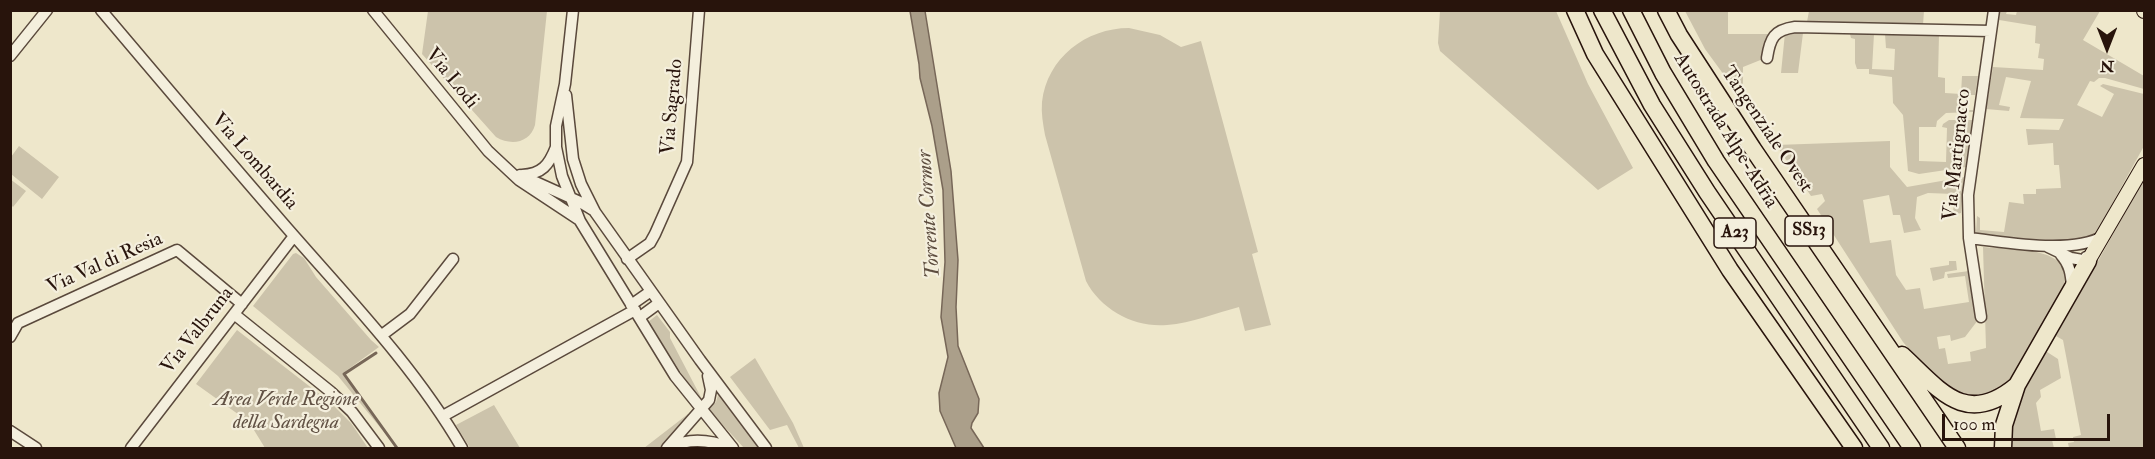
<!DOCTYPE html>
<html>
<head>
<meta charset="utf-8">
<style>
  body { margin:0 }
  #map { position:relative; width:2155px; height:459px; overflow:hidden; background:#eee7cb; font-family:"IM FELL Double Pica",serif }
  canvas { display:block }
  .frame { position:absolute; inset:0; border:12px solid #28140c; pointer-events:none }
  .north { position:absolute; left:2077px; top:18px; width:60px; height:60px; -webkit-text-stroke:4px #f4efdd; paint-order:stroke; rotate:180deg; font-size:16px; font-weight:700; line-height:24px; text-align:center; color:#28140c }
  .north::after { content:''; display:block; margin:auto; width:21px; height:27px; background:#28140c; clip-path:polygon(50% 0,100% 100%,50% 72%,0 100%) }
  .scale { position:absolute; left:1942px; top:414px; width:168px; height:27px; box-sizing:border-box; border:3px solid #28140c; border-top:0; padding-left:8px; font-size:18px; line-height:21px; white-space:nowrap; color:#28140c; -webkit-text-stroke:4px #f4efdd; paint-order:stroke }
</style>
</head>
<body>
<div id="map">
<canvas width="2155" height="459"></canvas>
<div class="frame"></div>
<div class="north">N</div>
<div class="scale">100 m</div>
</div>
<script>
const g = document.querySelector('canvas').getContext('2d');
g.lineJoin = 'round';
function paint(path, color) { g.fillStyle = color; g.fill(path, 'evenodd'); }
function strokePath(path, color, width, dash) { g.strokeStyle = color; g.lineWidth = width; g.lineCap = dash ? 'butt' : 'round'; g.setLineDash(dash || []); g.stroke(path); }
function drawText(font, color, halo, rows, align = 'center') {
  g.font = font + ' "IM FELL Double Pica",serif'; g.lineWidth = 4.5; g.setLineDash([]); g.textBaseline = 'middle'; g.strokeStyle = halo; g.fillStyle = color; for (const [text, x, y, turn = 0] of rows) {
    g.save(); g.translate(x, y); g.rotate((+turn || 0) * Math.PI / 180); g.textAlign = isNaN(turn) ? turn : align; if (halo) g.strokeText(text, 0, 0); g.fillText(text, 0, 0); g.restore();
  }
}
const green = new Path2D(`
  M428,11H547L535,125C530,143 511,146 496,137L422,54Z
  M1440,11H1556L1588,84L1633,168L1598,190L1440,51L1438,43Z
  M1685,11H1728V34H1768L1763,59L1743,67V101L1705,49Z
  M1809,11H1924L1923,25L1807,22Z
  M2000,11H2007L2006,14L2016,15L2017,11L2025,12L2026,11H2100L2083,40L2144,76V89L2105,78H2099L2094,82L2090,81L2077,105L2102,117L2114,94L2100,86L2103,84L2144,94V146L2096,233C2075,249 2004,236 1976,233L1977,216L1980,218V230L2004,232L2009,202L2024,204L2023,194H2036V189L2061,188L2059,165H2054L2053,143L2028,145L2026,129L2059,130L2064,119L2020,118L2031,81L2006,77L1999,105L2010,107L2009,111L1986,109L1993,67L2043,70L2044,59L2038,58L2040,44L2035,43L2036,26L1999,20Z
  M1129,28L1160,35L1181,47L1201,41L1258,252L1252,254L1271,325L1245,331L1239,307C1216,313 1192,323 1167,325C1135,328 1101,310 1086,281L1045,135C1043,124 1041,113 1042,102C1047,58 1086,28 1129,28Z
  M1785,33H1803L1798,73H1781Z
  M1850,34H1874L1872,69L1894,70L1895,49L1886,48L1885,34L1939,35L1938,77L1945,78V93L1961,94L1962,76H1978L1975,95H1962V105H1965V110H1973V112L1946,113L1937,121L1936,127H1919V161L1946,162L1947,128L1942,127L1943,124L1949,120H1972L1966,167L1919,174L1908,171L1903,115L1893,103L1892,77L1869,74V69H1857L1855,63V39L1851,38Z
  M1890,141V167L1907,187L1964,177L1961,213L1953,215L1954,194L1928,193L1917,197L1915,218L1921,230L1904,233L1900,215H1893L1889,195L1863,200L1870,243L1891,240L1896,275L1906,290L1920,288L1924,309L1969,302L1965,276L1948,278L1947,274L1969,271L1975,314L1978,320L1965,337L1951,341L1950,335L1937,337L1939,349L1945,348L1948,364L1971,361L1970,352L1986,348L1983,247C2012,250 2083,245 2061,293L2011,380L1988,396L1960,397L1933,377L1903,342L1817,209L1825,201L1822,194L1811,196L1776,145Z
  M19,146L59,177L42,199L11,174V157Z
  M10,179L26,191L13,207L11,205Z
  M2144,179V448H2069L2068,443L2074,442L2073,437L2081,435L2063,340L2056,336Z
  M296,253L304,258L316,277L371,340L379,347L343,373L397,448L338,376L253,306L293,254Z
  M1949,261H1956L1957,270L1945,272L1944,278L1933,281L1930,268L1949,265Z
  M657,315L670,332V338L704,403L702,405L648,322Z
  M237,330L331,403L351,423L368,448H265L249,422L196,384Z
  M2044,350L2058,359L2061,378L2040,390L2041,397L2036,403L2041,431L2054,429L2056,439L2052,440L2054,448H2059H2007L2011,413Z
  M755,358L793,423L804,448H799L787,425L770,430L730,377Z
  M718,395L758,448H744L708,409L716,402Z
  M494,405L520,448H470L456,425Z
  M688,414L690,418L660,448H644Z`);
const water = new Path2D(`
  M910,11H925L951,171L958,260L956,307L958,346L979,399L978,413L972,423L971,428L984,448H956L940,411L939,393L948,357L941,317L945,262L943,190L932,126L920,78L919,64Z`);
const stream = new Path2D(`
  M376,353L344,374L397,448`);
const minor = new Path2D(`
  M101,10C161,81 221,152 281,221C345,295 413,364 462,448
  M373,10L488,151L519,180L578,219
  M573,10L565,84L556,126V147L562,176L580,221L675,376L733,448
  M10,56L47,10
  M1767,58C1770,38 1774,30 1795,27L1991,31
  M566,95L573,159L581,184L595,212L700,360L766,448
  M520,175L580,202L593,210
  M522,175C542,174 549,165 556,147
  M1969,238C2007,242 2070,255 2104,236
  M2048,247L2071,258L2088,261L2086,257
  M2061,255C2070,265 2071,274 2072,287
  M627,259L650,243L655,234L687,162L699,10
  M631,305L651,291
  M234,314L331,392L352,412L379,448
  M640,317L659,303
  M1981,317L1969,238L1968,195L1994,10
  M382,335L410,314L453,259
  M10,337L18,323L177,250L242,304
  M443,416L635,310
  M10,431L36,448
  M670,447C691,437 711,440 731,448
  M131,448L294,236
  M667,448L709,400L711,390L708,376`);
const major = new Path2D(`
  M2144,10V11
  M2088,261L2144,165`);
const highway = new Path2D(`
  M1575,10L1595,54L1730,270L1854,448
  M1602,10L1652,105L1707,192L1881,448
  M1631,10L1663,73L1716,161L1912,448
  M1666,10L1679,35L1753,149L1957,448
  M1902,355C1939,389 1965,428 2016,386
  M2003,448L2004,425L2017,385L2088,261`);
const shields = [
  [1809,231,48],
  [1735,233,42]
];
const shieldNames = [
  ["SS13",1809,231],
  ["A23",1735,233]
];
const streetNames = [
  ["Via Lodi",451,79,51],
  ["Via Sagrado",673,107,-85],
  ["Tangenziale Ovest",1766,130,56],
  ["Autostrada Alpe-Adria",1725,131,58],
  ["Via Martignacco",1958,155,-84],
  ["Via Lombardia",254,162,49],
  ["Via Val di Resia",105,264,-24],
  ["Via Valbruna",198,331,-52]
];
const parkNames = [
  ["Area Verde Regione",286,401],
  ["della Sardegna",286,424]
];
const waterNames = [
  ["Torrente Cormor",930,214,-94]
];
paint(green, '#ccc3ab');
paint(water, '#ab9f8a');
strokePath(water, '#776758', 1.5);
strokePath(stream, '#776758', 3);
strokePath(minor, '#5a493c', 13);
strokePath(major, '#28140c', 16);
strokePath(highway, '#28140c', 19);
strokePath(minor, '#f4efdd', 10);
strokePath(major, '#eee7cb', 14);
strokePath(highway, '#eee7cb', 16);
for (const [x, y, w] of shields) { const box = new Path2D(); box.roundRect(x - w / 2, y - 15, w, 30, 4.5); g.fillStyle = '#f4efdd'; g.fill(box); strokePath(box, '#28140c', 1.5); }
drawText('bold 18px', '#28140c', null, shieldNames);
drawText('20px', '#28140c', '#f4efdd', streetNames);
drawText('italic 20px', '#615144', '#f4efdd', parkNames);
drawText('italic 21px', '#5c4c3e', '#f4efdd', waterNames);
</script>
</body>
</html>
